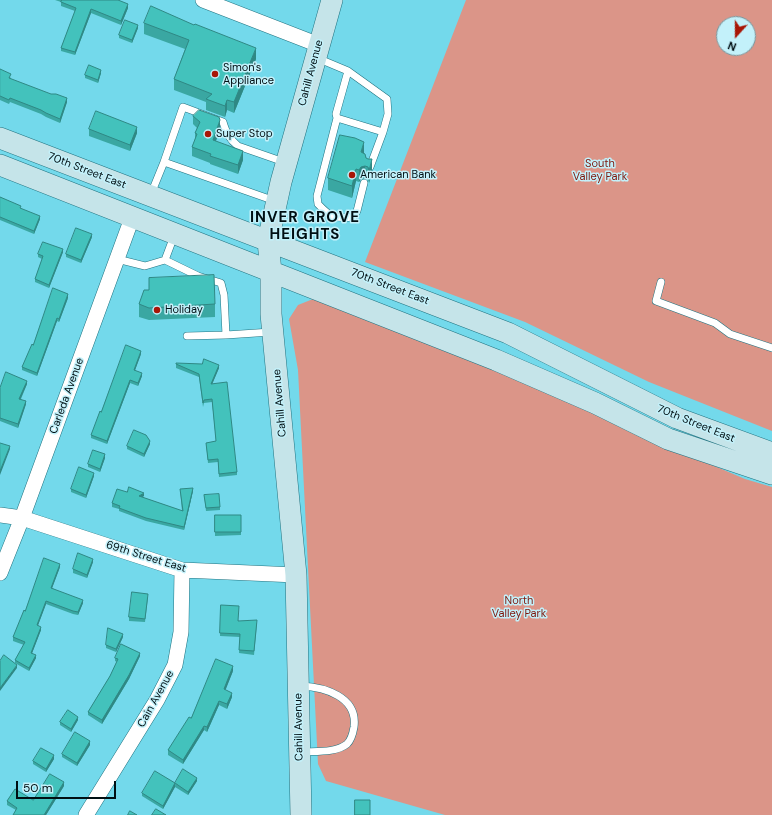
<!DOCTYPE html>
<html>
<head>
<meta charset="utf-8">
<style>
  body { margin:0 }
  #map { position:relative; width:772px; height:815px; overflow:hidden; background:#73d9eb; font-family:"DM Sans",sans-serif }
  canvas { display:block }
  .north { position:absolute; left:716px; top:16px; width:40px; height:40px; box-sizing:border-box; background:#c3f1fa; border:1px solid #75979e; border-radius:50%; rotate:201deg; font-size:11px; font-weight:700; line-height:16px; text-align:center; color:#000f13 }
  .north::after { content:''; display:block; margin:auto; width:14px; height:18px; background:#a81606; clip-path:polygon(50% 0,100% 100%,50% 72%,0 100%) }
  .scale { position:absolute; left:16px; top:781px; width:100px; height:18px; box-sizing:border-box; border:2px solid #000f13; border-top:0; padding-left:5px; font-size:12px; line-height:14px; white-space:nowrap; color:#000f13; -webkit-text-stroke:3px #c3f1fa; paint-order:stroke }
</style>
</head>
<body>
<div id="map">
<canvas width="772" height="815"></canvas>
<div class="north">N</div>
<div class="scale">50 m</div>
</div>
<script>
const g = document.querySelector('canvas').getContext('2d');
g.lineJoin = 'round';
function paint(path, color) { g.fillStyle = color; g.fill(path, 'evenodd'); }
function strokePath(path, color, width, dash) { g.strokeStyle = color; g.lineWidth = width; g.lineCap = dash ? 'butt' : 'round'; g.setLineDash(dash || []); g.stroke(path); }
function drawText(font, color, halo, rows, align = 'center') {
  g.font = font + ' "DM Sans",sans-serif'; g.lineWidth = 3; g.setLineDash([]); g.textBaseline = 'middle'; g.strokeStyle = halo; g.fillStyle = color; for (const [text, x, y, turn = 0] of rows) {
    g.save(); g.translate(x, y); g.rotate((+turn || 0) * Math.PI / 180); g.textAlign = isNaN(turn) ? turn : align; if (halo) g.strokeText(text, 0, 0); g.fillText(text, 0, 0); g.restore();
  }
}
const green = new Path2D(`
  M466,0H772V431L649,382L525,322L365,262ZM724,24H748V48H724Z
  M313,299L523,380L677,450L745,479L772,487V815H445L326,781L318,764L298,370L289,319L298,305Z`);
const lane = new Path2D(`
  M317,58L348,71L387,99L388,114L383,132L337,118L336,114L348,71
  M337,118L317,196L318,204C330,217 335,219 353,217L357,211L364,183
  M164,162L183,107L223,122C226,132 229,139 238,146L284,162
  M370,167L383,132
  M151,194L164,162L275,201
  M174,236L165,260L198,276L221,283L224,295L226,335L271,332
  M117,259L145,266L165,260
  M661,282L656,301L715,323L730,334L772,348
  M187,336L226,335
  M301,686C325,687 358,697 354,727C353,733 351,740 347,744C336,753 315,751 302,752`);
const street = new Path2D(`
  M203,0L319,45
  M0,515L22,518L182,570L296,575
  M0,573L22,518L132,218
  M86,815L157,700L175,665L181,632L182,570`);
const secondary = new Path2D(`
  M0,138L508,333L677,418L772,453
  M0,165L496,360L595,403L668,439L772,474
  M301,815L296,575L271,314V272L268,241L281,182L332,0`);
const wall = new Path2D(`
  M55,0H118L128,8L121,25L91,13L75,55L61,51V48L75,11L61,6V2Z
  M144,23L256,59L234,113L227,110L225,117L206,110V102L174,90V79L185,49L144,34Z
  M138,28L132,43L119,38V35Z
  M0,69L11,78L10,79L67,102L60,123L46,117L41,114L10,102L9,104L0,100Z
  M101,73L98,83L85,78V75Z
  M193,116L220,129L216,141L243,160L238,174L210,164V163L192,156V147L195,139V133L197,128L193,124Z
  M89,129L137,133L130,151L89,136Z
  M364,153L372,171L369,183L368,180L365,178L361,179L359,182L356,181L352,198L328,190V178Z
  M0,197L40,219L34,234L0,220Z
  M92,237L81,263L66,257V254Z
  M63,252L49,288L35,282V279L42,259L38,257V254Z
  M149,278L215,304V317L149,320L139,317V304L149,290Z
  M68,298L59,322L57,321L37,376L22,370V367L33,345Z
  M141,354L135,370L142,376L138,386L130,383L107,444L91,438V435L101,412Z
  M176,364L219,368L212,384L237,472V475L219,477L218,462L208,463L206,443L216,441L212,402L204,403L203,407L199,377L176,368Z
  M27,384L21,399L26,404L18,428L0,421V388Z
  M150,444L144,457L127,449V446Z
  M105,458L100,472L88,467V464Z
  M94,476L86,498L71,492V489Z
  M180,489L193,491L184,530L146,521L119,511V509L112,507V503L127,492L144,496L142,497L182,511Z
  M204,495L220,507V510L206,511Z
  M215,515H241V535L215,536Z
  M93,562L87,578L73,573V569Z
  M60,567L52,588L83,603L78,615L73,614L46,604L38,625L41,630L32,653L36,658L29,671L15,663V660L24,645L13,641V637L25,611Z
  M148,597L145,622L129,621V617Z
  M221,605L239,621L257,623L254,655L239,653L240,637L220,636Z
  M123,637L116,652L106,648V645Z
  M140,656L129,679L102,724L88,715V712L110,676L117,662L115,661V658Z
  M233,671L225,690L232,697L227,709L219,705L207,732L204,730L183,764L168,755V750L191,718Z
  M78,720L71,732L60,725V722Z
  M90,745L77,766L62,757V754Z
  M54,759L46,772L33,764V761Z
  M197,781L188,795L175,787L163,809L142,796V793L175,783Z
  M64,786L46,815H13L16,810L7,805V801L33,800Z`);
const shadedWall = new Path2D(`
  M128,4V8L121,25V21Z
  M91,9V13L75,55V52Z
  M138,25V28L132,43V40Z
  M256,48V59L234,113V102Z
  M101,70V73L98,83V80Z
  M67,98V102L60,123V119Z
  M227,100V110L225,117V106Z
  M220,120V129L213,149V140Z
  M137,127V133L130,151V145Z
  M364,142V155L361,152Z
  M243,151V160L238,174V165Z
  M372,159V171L369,183V171Z
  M365,166V178L361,179L359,182V170L361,167Z
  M356,169V181L352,198V186Z
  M40,216V219L34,234V231Z
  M92,234V237L81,263V260Z
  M63,249V252L49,288V285Z
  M68,294V298L59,322V319Z
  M57,318V321L37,376V373Z
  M141,351V354L134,373V370Z
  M219,365V368L211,387V384Z
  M142,373V376L138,386V383Z
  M130,380V383L107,444V441Z
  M27,381V384L19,402V399Z
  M26,401V404L18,428V424Z
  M150,441V444L144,457V454Z
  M10,446V449L0,475V471Z
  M105,454V458L100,472V469Z
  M94,473V476L86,498V495Z
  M193,488V491L184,530V527Z
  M144,493V496L139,499V496Z
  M93,559V562L87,578V575Z
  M60,564V567L51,591V588Z
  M83,600V603L78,615V612Z
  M46,601V604L37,628V625Z
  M41,627V630L31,656V653Z
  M123,634V637L116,652V649Z
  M140,653V656L129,679L102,724V720Z
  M36,655V658L29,671V668Z
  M17,665V668L0,691V688Z
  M233,666V671L224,694V689Z
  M232,693V697L227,709V704Z
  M219,701V705L207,732V727Z
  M78,717V720L71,732V729Z
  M204,726V730L183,764V760Z
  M90,741V745L77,766V763Z
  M54,755V759L46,772V769Z
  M197,778V781L188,795V792Z
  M64,782V786L46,815H44Z
  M175,783V787L163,809V806Z`);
const building = new Path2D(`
  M62,0H118L128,4L121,21L91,9L75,52L61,48L76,8L61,2Z
  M151,6L194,25L195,24L256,48L234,102L227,100L225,106L206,99L212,94L174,79L189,40L144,23Z
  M125,20L138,25L132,40L119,35Z
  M89,65L101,70L98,80L85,75Z
  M0,69L11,74L9,78L51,94H56L67,98L60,119L46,113L41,110L10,98L9,100L0,96Z
  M199,110L219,117L220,120L213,140L243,151L238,165L210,156L211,154L192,147L197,134L195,133L200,122L193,116Z
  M96,111L137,127L130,145L89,129Z
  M340,135L355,138L364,142L361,152L365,154L366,158L368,159H372L369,171L368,167L365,166L361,167L359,170L356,169L352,186L328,178Z
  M0,197L21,206L20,208L40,216L34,231L0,217Z
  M76,228L92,234L81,260L66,254Z
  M43,242L63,249L49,285L35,279L43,256L38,254Z
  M214,275L215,304L149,308L139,304L144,290H149V278Z
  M53,288L68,294L59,319L57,318L37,373L22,367L32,344L33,345Z
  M126,345L141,351L134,370L142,373L138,383L130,380L107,441L91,435L100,411L101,412Z
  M204,359L219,365L211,384L227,382L237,472L219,474L218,459L208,460L206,443L216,441L212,399L204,400L203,403L199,374L176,364V363L202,364Z
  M6,372L27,381L19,399L26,401L18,424L0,418V388Z
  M134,430L146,435L150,441L144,454L127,446Z
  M0,443L10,446L0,471Z
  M93,450L105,454L100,469L88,464Z
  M79,467L94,473L86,495L71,489Z
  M129,487L144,493L139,496L183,511L180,489L193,488L184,527L146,518L119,508L120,506L112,503L117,489L127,492Z
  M219,494L220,507L206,508L204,495Z
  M215,515H241V532H215Z
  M78,553L93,559L87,575L73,569Z
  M44,558L60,564L51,588L83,600L78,612L73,611L46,601L37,625L41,627L31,653L36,655L29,668L15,660L25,642L13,637L24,610L25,611Z
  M132,592L148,594L145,619L129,617Z
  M221,605L239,606L238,621L257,620L254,651L239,650L240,634L220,633Z
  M108,628L123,634L116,649L106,645Z
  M121,644L140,653L129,675L102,720L88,712L110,676L118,659L115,658Z
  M4,655L17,665L0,688V661Z
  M216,659L233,666L224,689L232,693L227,704L219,701L207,727L204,726L183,760L168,750L189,717L191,718Z
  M68,710L78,717L71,729L60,722Z
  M75,732L90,741L77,763L62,754Z
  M41,748L54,755L46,769L33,761Z
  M183,769L197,778L188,792L175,783Z
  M155,771L175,783L163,806L142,793Z
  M50,774L64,782L44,815H13L17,808L7,801L15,789L33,800Z
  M355,800H370V815H355Z
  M156,809L166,815H152Z
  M130,811L137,815H128Z`);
const markers = [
  [215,74,4,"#a81606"],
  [208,134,4,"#a81606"],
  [352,175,4,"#a81606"],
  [157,310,4,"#a81606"]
];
const poiNames = [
  ["Simon's",223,68],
  ["Appliance",223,81],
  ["Super Stop",216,134],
  ["American Bank",360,175],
  ["Holiday",165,310]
];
const streetNames = [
  ["Cahill Avenue",311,73,-75],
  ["70th Street East",87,171,21],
  ["70th Street East",390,287,21],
  ["Carleda Avenue",67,396,-70],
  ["Cahill Avenue",280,403,-95],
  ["70th Street East",696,424,22],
  ["69th Street East",146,557,17],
  ["Cain Avenue",156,699,-61],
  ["Cahill Avenue",299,727,-91]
];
const parkNames = [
  ["South",600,164],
  ["Valley Park",600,177],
  ["North",519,601],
  ["Valley Park",519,614]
];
const districtNames = [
  ["INVER GROVE",305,218],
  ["HEIGHTS",305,235]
];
paint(green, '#db9588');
strokePath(lane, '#217380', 8);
strokePath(street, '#217380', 16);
strokePath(secondary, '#217380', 22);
strokePath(lane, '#fff', 7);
strokePath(street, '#fff', 15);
strokePath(secondary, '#c5e4e9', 21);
paint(wall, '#3aa7a2');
paint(shadedWall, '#2f8884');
paint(building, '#43c2bc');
strokePath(building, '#2f8884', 1);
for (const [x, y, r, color] of markers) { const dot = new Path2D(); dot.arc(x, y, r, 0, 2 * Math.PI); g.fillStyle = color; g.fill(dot); strokePath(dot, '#c3f1fa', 1.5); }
drawText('11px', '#000f13', '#c3f1fa', poiNames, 'left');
drawText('11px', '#000f13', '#c3f1fa', streetNames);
drawText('11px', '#7e160b', '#c3f1fa', parkNames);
g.letterSpacing = '1px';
drawText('bold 15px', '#000f13', '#c3f1fa', districtNames);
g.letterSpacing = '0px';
</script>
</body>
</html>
